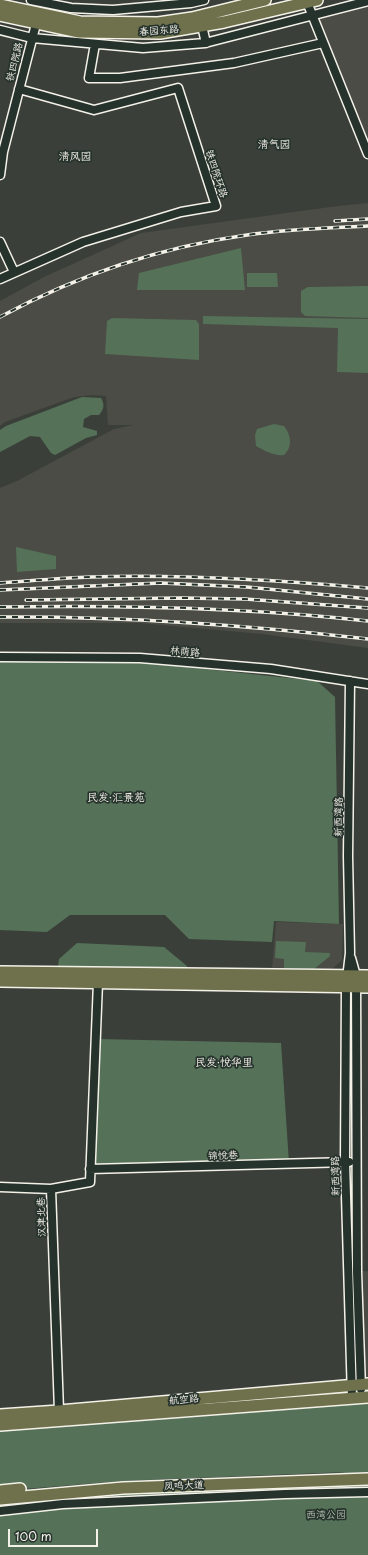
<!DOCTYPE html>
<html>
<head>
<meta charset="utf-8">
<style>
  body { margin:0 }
  #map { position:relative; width:368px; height:1555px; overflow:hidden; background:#3a4039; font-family:"Playpen Sans",sans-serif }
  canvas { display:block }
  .scale { position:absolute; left:8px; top:1529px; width:90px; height:18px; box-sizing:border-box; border:2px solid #f4f1e8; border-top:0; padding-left:5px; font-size:12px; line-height:14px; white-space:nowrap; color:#f4f1e8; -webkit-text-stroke:3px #26332d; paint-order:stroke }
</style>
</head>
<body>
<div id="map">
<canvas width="368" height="1555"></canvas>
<div class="scale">100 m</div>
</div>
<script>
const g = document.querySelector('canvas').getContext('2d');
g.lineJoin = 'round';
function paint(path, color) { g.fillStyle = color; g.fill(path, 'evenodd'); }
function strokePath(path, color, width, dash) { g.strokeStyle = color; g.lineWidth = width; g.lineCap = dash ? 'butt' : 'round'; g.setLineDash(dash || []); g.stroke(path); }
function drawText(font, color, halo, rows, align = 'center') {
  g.font = font + ' "Playpen Sans","LXGW WenKai TC",sans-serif'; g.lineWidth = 3.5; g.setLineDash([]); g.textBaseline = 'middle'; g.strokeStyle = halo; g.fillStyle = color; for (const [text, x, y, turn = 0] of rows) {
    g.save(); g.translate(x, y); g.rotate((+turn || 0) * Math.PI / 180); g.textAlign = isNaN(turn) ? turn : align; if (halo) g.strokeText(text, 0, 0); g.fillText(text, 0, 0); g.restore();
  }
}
const built = new Path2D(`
  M368,0V152L311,14Z
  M368,203V648L262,634L140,623H0V488L17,481L114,429L134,425H108L106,396L91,395L74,397L5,422L0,426V301L44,277L141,233L338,206Z
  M276,922L343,924L342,960L330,971L272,970Z
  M368,1271V1384L352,1386L348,1272Z`);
const green = new Path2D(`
  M241,248L245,290H137L139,273Z
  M247,273H277L278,287H247Z
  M368,286V318L305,316L301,312V291L308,287Z
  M203,316L368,319V373L337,372L338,328L203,324Z
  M112,318L196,320L199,324V360L105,354L107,321Z
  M82,397L101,398C105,405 104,409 99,415H91L84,419L83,427L97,431V435L86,438L55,455L51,453L40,437L30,436L0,452V430L6,426Z
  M274,424L284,426C291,435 293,447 284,455C274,456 265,451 256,446L255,435L257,429Z
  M16,547L56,556V569L17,572Z
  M0,661H130L317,681L335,697L339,924L274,921L272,942L189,939L165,915H70L47,932L0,930Z
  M276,941L306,942L305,952L330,953V956L313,970L284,969V959L275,958Z
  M77,943L164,947L187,966V974L57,973L59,959Z
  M97,1039L281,1043L289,1163L93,1168Z
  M368,1397V1555H0V1505L346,1472L122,1481L0,1491V1425Z`);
const minor = new Path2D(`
  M31,0L71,8L113,10L191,3L204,0
  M307,2L368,154
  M202,26L206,43
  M0,30L32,38L143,48L205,43L368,1
  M95,44L89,78H120L234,63L323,43
  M0,175L3,152L36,24
  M0,242L14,272
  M0,279L83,242L181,212L216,206L178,88L94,110L19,89
  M0,657L140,658L271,669L368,684
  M350,681L348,856L350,953L346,987L345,1162L352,1398
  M351,958L356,976L357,1272L361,1389
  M90,1169L349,1162
  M0,1187L51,1189
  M59,1411L51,1189L90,1182L98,982
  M0,1511L63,1504L285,1494L368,1492`);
const major = new Path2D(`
  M0,5L80,22L158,23L192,18L265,0
  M0,15L78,32L160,33L224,22L317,0
  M0,972L368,976
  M0,981L368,987
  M0,1415L59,1411L368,1384
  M0,1425L368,1397
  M0,1491L20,1489
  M0,1499L123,1488L368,1479`);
const rail = new Path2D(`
  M335,221L368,219
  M0,317C76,276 161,247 247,235C287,229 328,228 368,226
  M0,583C30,581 61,578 91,577C183,574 276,580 368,588
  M0,590L161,583L247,587L368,599
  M26,600L181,598L245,599L368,608
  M0,607C123,605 246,607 368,621
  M0,617C123,616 246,625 368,639`);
const streetNames = [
  ["春园东路",159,31,-4],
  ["铁四院路",15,62,-76],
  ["铁四院环路",216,174,72],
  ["林荫路",185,652,5],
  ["新西湾路",339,817,-89],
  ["锦悦巷",223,1156,-2],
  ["新西湾路",336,1176,-91],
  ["汉津北巷",42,1217,-92],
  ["航空路",184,1400,-5],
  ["凤鸣大道",184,1486,-2]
];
const parkNames = [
  ["西湾公园",326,1515]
];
const neighbourhoodNames = [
  ["清气园",274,145],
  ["清风园",75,157],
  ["民发·汇景苑",116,798],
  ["民发·悦华里",224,1063]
];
paint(built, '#4b4c45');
paint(green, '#557158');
strokePath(minor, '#f4f1e8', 11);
strokePath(major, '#f4f1e8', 14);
strokePath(minor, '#26332d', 8);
strokePath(major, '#6e714b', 11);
strokePath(rail, '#f4f1e8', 3.5);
strokePath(rail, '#26332d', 2, [6]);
drawText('10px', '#f4f1e8', '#26332d', streetNames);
drawText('10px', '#b4beae', '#26332d', parkNames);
drawText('11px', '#f4f1e8', '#26332d', neighbourhoodNames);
</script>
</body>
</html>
